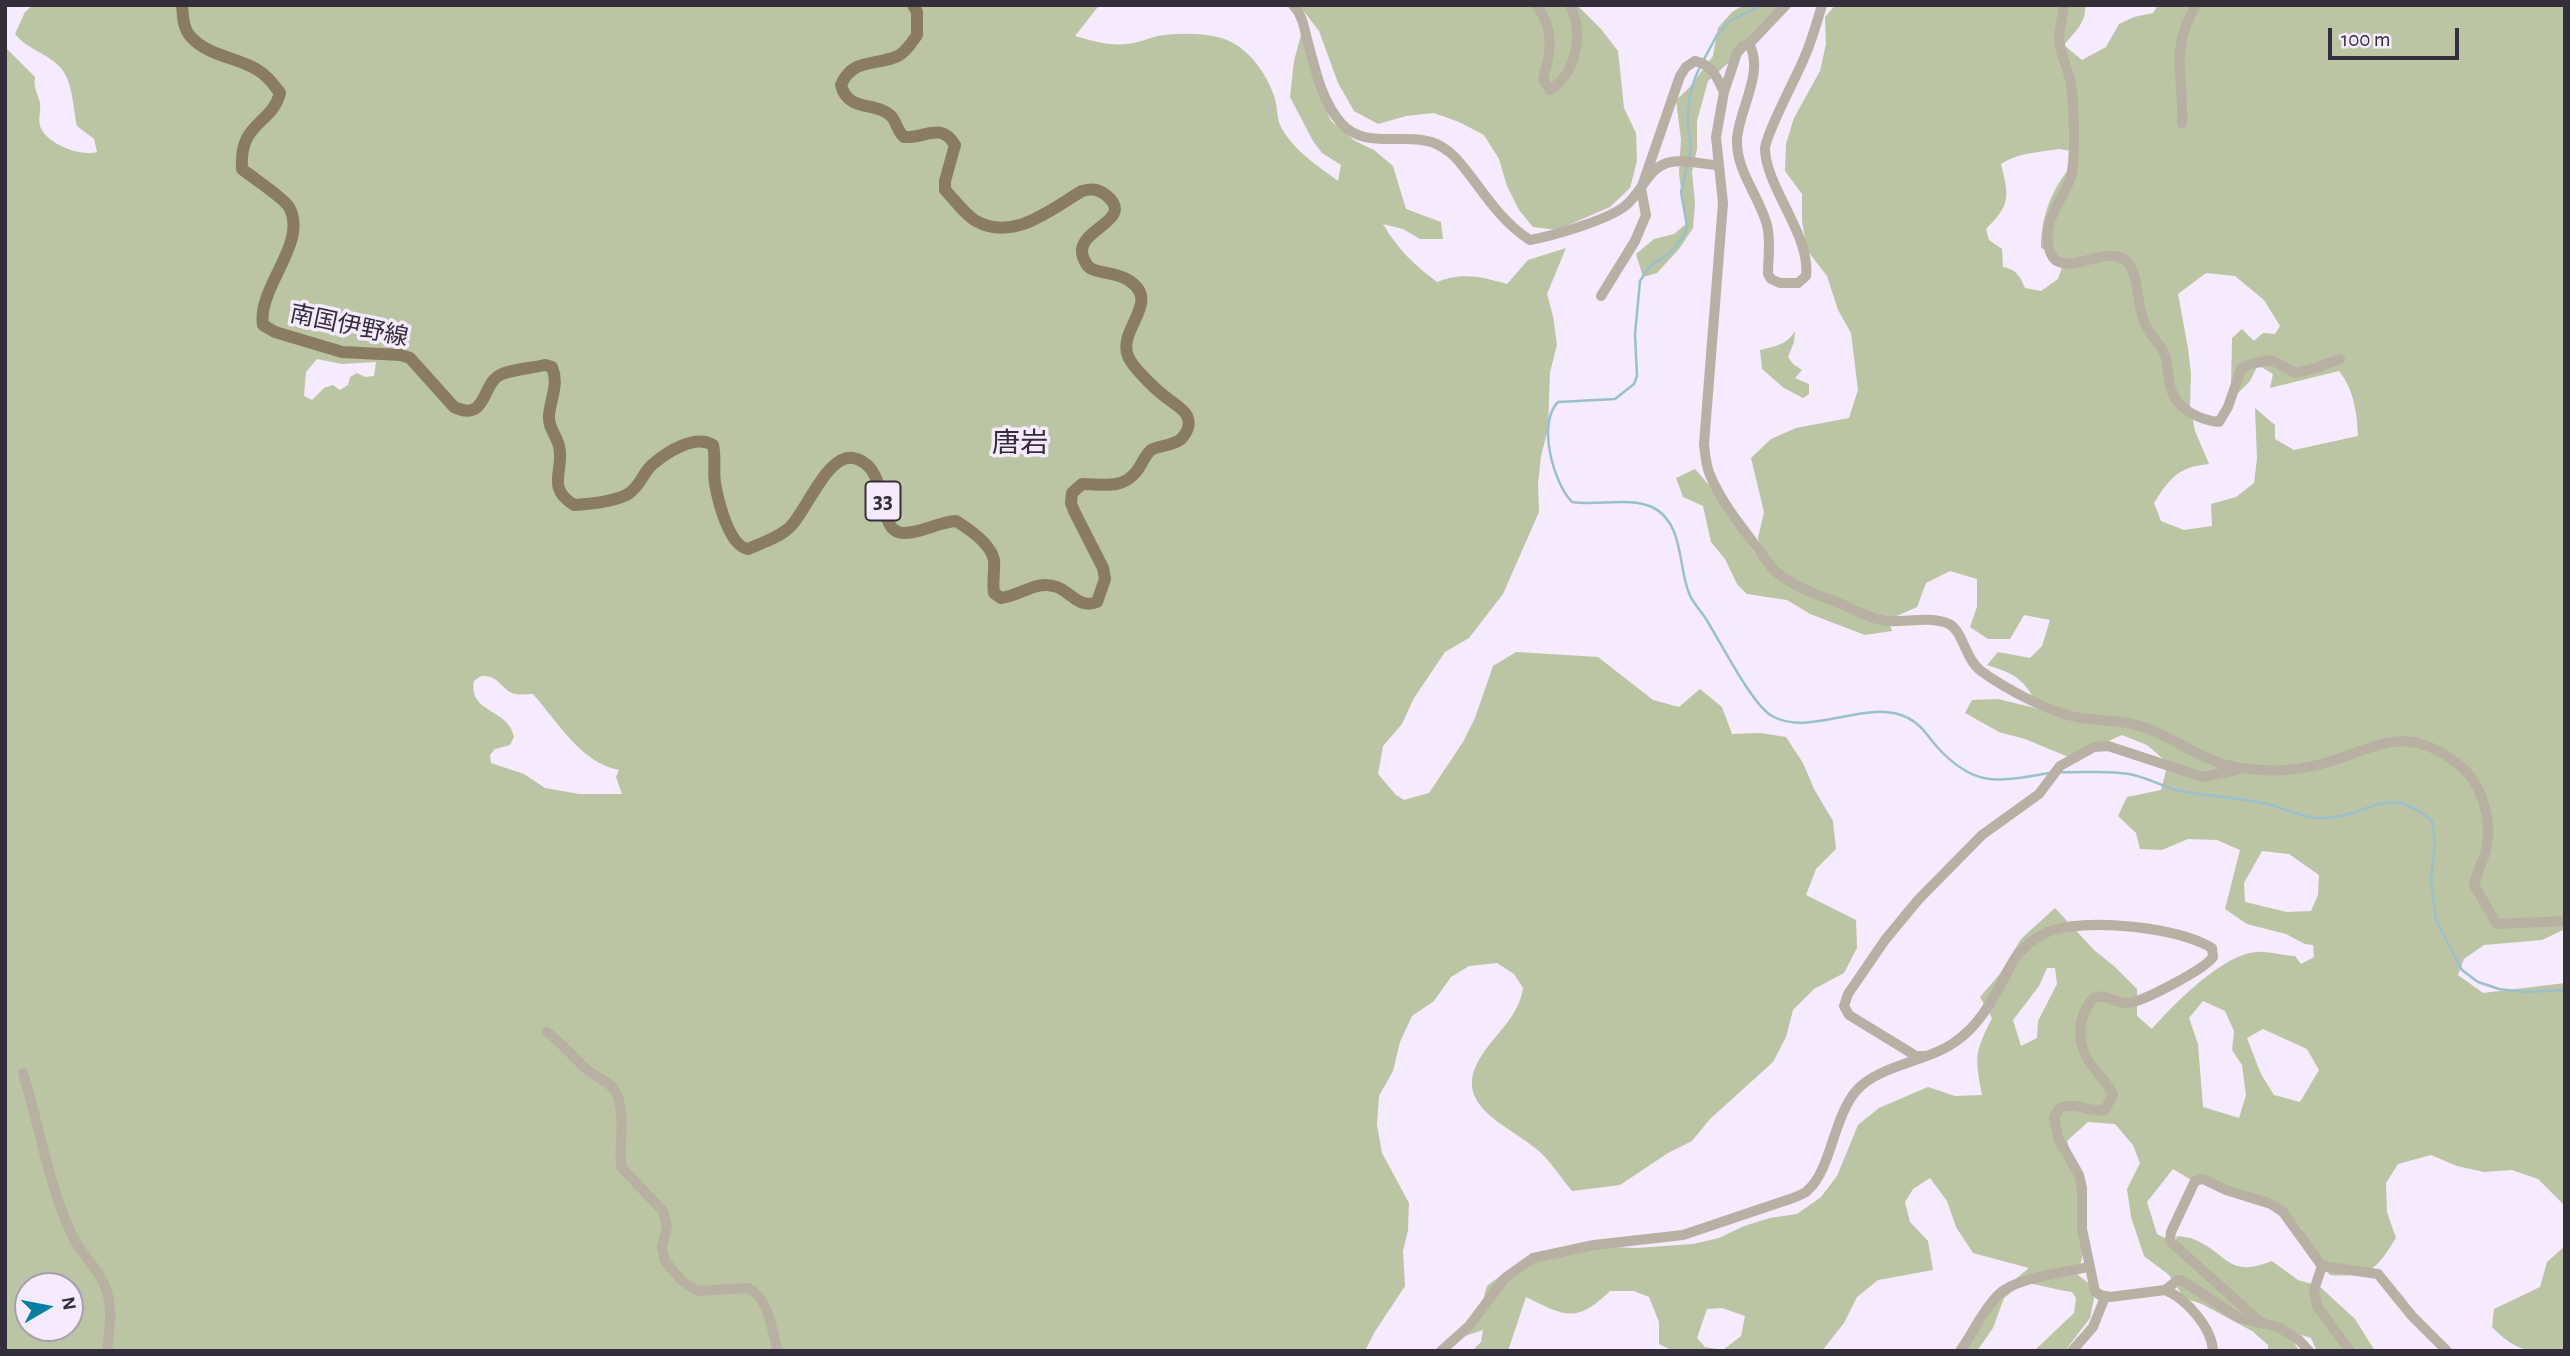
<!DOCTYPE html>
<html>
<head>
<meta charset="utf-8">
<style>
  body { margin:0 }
  #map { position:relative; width:2570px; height:1356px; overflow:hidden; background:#f5eafe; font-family:"Alegreya Sans",sans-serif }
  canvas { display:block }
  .frame { position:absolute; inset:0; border:7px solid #342d3a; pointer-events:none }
  .north { position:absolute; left:14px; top:1272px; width:70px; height:70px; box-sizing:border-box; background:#f5eafe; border:2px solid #a89eb0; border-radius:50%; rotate:80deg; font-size:19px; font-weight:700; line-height:28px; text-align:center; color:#342d3a }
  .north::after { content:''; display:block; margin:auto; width:24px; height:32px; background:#0380a6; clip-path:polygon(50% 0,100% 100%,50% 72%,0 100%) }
  .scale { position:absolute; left:2328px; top:28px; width:131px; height:32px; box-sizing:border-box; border:4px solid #342d3a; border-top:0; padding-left:9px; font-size:21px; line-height:24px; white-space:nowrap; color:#342d3a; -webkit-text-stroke:5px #f5eafe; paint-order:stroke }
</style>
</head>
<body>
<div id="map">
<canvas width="2570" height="1356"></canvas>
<div class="frame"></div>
<div class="north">N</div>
<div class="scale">100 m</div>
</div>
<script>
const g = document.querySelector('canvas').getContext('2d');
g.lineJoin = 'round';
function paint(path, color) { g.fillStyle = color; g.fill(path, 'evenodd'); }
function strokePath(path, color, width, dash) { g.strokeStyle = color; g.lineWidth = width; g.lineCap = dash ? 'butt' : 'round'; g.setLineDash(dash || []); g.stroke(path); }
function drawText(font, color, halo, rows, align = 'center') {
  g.font = font + ' "Alegreya Sans","Noto Sans JP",sans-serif'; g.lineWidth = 7; g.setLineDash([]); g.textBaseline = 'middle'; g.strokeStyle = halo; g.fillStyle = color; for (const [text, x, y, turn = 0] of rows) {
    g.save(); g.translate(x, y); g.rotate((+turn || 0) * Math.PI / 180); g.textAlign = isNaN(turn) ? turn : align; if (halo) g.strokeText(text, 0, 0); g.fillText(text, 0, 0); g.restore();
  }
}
const green = new Path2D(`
  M33,5H1102L1097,8L1075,36C1092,41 1110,46 1127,44C1139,43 1148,38 1158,36C1176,33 1200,33 1217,37C1244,42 1266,71 1274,96C1278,106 1276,117 1281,127C1294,151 1317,165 1338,181L1341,165L1322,153L1313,141L1290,97L1294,61L1302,31L1320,94L1331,121L1355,141L1374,150L1393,166L1406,209L1441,222L1443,239H1420L1403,229L1383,224C1397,248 1414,265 1437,282C1464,272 1481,277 1507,284L1528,260L1566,248L1547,294L1553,316L1557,345L1550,372L1548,429L1541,456L1538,484L1539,512L1503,594L1469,638L1445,652L1414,698L1402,724L1383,746L1378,774L1396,795L1404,800L1429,793L1463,742L1475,718L1493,666L1516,652L1598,657L1653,700L1679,707L1700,689L1722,707L1732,734L1760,733L1786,737L1803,763L1814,789L1833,821L1836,849L1816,869L1806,895L1856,920L1857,948L1844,973L1814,989L1793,1010L1786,1037L1773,1062L1710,1119L1692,1141L1668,1153L1620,1185L1572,1191C1560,1177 1549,1158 1534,1147C1502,1122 1450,1103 1482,1055C1497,1032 1519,1016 1523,988L1514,974L1497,963L1469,966L1451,977L1434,1001L1412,1016L1400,1042L1393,1071L1379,1096L1377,1125L1382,1153L1409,1203L1408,1230L1403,1251L1405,1286L1374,1333L1365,1351H5V47L35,77C33,89 38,93 40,103C41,111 38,119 40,126C46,144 81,157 97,152L94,139L77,126C73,108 73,81 60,67C47,53 28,50 15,34L25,12ZM317,359L342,364L376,362L374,376L365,377L357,373L350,377L348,385L340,390L333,385L324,388L312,400L304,396L306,372ZM481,676C497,675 498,684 510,692C517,696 526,694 533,694C557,721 581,763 619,770L616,777L622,794H579L545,788L524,774L491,763L490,755L495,749L510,745L514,737C509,708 468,714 474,681ZM28,1286H70V1328H28Z
  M1299,5H1577L1601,29L1618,51L1624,108L1636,133L1637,161L1630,188L1610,207L1557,230L1533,227L1519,210L1507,186L1499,159L1484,135L1459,122L1434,113L1406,116L1378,124L1354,111L1338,83L1319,31Z
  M1744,5H1780L1746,41L1736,56L1708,81L1697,121V149L1692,172L1695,204L1693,228L1679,249L1657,273L1643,277L1636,254L1654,239L1674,234L1686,224L1679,174L1681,139L1676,100L1689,88L1713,56L1718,28L1732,12Z
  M1835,5H2085C2087,22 2074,33 2064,45L2082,60L2106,47L2119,24L2134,17L2153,13L2158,5H2565V929L2542,940L2484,945L2464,959L2458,975L2483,993L2565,983V1206L2538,1179L2512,1170L2484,1172L2457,1166L2431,1155L2398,1164L2386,1183L2387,1212L2396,1238C2376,1270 2369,1278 2330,1275L2312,1255L2302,1229L2283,1207L2193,1181L2173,1169L2147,1202L2157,1234L2175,1243L2177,1236C2182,1237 2189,1237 2193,1239C2228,1253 2227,1279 2272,1261L2298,1280L2319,1286L2355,1319L2375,1351H2317L2311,1338L2288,1331L2299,1351H2268V1345L2252,1331L2202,1304L2184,1298L2169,1275L2144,1256L2131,1217L2127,1189L2140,1163L2133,1145L2115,1124L2088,1122L2067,1141L2075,1167L2087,1192L2084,1249L2078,1275L2096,1289L2090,1318L2065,1351H2034L2074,1313L2076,1298L2072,1292C2055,1290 2040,1284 2023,1283L2004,1298L1993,1328L1977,1351H1963L1999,1293L2029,1268L1973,1253L1956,1227L1947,1201L1930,1178L1913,1189L1905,1202L1910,1222L1928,1241L1933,1270L1878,1280L1857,1297L1844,1323L1822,1351H1673L1659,1344V1322L1649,1297L1634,1291H1610C1576,1324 1565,1316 1526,1297L1508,1351H1472L1481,1342L1483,1330L1456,1339L1478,1318L1487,1286L1509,1269L1584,1246L1637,1248L1693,1244L1719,1238L1744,1226L1770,1218L1797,1214L1821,1197L1837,1176L1858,1125L1879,1108L1928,1087L1955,1096L1982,1095C1975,1057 1974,1054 1992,1018L1980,997L1999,975L2021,939L2055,908L2094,950L2115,967L2137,989V1016L2152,1029C2174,1004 2222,955 2256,952C2268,951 2283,956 2295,956L2301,964L2314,957L2313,945L2305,944L2286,934L2247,924L2225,909L2240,850L2217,840L2188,839L2162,850L2140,849L2136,833L2118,816L2127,797L2161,790L2168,763L2147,745L2122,735L2071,758L2025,739L1999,732L1965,713L1972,700L1998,699L2039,709C2026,681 2017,674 1987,665L1998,652L2030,658L2042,646L2050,620L2024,615L2010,639H1988L1970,627L1977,607V579L1950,571L1926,583L1917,607L1888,620L1892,631L1865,635L1810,614L1787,600L1747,594L1737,584L1725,559L1711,542L1703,506L1683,497L1676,478L1695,469L1728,507L1753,551L1764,562L1758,538L1764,512L1751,458L1771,439L1796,428L1849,418L1858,390L1851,333L1838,310L1827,276L1807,250L1802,221V194L1785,171L1786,144L1794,118L1820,71L1826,44L1825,17ZM2059,149L2071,151L2073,164C2052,188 2041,216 2041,248L2053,254L2063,265L2058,279L2041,291L2025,288C2020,276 2017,270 2003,267L2002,249L1989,240L1986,229C2011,204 2009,197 2001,164C2020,152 2037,153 2059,149ZM2206,273L2235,276L2264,300L2280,326L2275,334L2263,333L2254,341L2242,329L2232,338L2231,387L2237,394L2250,381L2258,365L2273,374L2270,388L2339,371C2354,390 2357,412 2358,436L2294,450L2275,439V425L2255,408L2257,459L2254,483L2236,497L2211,504L2212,526L2184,530L2161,521L2154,503C2170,478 2178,467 2209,464L2195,431L2190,405L2191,374L2188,348L2178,294ZM2262,851L2289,854L2319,875L2318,895L2311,911L2287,912L2245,902L2244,883ZM2047,968H2055L2057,984L2038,1021L2037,1038L2021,1046L2013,1020L2039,986ZM2203,1001L2225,1011L2234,1031L2232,1050L2242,1065L2246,1095L2239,1118L2203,1107L2198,1044L2189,1018ZM2263,1029L2307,1049L2319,1070L2300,1102L2274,1095L2261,1074L2247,1038ZM1722,1308L1745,1316L1741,1336L1723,1350L1705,1347L1697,1338L1707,1309Z
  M1795,331L1794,342L1788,357L1793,364L1802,370L1795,378L1809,384V394L1803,398L1784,388L1762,369L1760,350C1774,347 1788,344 1795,331Z
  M2565,1246V1351C2528,1351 2519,1354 2492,1327L2494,1309L2540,1287L2547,1262Z`);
const stream = new Path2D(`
  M1703,61L1717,35L1730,21L1762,5
  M1689,159C1693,146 1688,134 1688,121C1688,102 1691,84 1700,67
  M1687,166L1681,192L1687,226L1684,235L1670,253L1650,266L1640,281L1635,334L1637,376L1634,384L1615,399L1558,402C1537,423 1553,482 1572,502C1597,506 1629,497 1652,507C1684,522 1678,567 1689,593C1692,602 1701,611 1706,619C1720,641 1752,705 1772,716C1811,738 1868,697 1908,718C1921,724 1928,737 1938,748C1976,789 1999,781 2050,773
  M2060,772C2082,773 2107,770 2129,774C2147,777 2163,787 2180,791C2210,797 2241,797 2271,805C2286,809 2300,817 2317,818C2366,821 2386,780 2432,821L2435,844L2431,879L2436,920L2462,970L2478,982L2499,989L2524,992L2565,990`);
const minor = new Path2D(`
  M1293,5C1302,14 1304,27 1307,39C1315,68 1321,100 1341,123C1367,153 1412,128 1442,147C1455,154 1463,167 1472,178C1489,201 1505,224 1530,240C1552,236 1608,220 1625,206C1642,193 1648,166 1671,162C1685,159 1704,165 1719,165
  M1536,5C1555,29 1551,52 1543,79L1550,90C1577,72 1584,33 1570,5
  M1786,5L1749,44L1743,46L1737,53L1724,92L1716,137L1723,203L1704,444C1705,454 1706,466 1710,475C1721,501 1739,524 1756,546C1762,554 1768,564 1775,571C1793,587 1819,595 1841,604C1855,610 1871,619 1886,621C1906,623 1929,615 1949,624C1963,631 1965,659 1981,671C2006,689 2050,713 2081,718C2104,721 2126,720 2149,729C2179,741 2208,764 2241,768C2268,772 2298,771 2325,763C2379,747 2405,723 2458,764C2482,782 2493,822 2486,850C2483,862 2476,873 2474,885L2497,924L2565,921
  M2064,5C2063,16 2060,26 2059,37C2059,53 2068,68 2071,83C2074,104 2075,142 2073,163C2072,196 2041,212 2049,248C2058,290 2119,229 2133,272C2139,288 2138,308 2145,324C2149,335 2161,344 2165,355C2169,367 2167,380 2172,392C2179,410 2200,420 2219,422L2228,407L2241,369L2250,364L2271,360L2296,373L2316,368L2340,359
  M1749,44C1765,72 1739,109 1737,139C1736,172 1759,195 1767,225C1771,240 1768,259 1768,274L1771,279L1780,283H1798L1806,276C1811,236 1767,189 1765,150C1764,137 1798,74 1805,56C1812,40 1817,22 1822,5
  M2182,123C2184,75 2169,50 2196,5
  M1601,296L1635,241L1646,215L1641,189L1680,76L1686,67L1695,61C1713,65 1717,78 1724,92
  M547,1032C562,1043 572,1056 586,1069C597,1078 614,1083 618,1097C625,1119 619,1145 621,1167L663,1211L667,1226L662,1247L665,1261L682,1281L698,1291L748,1288C770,1299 771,1330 778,1351
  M1925,1056H1916L1849,1015L1844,1006L1848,994L1885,940L1918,900L1982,835L2039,794L2060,766L2094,747L2108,746L2203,777L2237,770
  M23,1073C39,1125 48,1182 71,1233C80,1254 101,1270 107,1292C113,1311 109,1331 107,1351
  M2322,1266L2314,1290L2317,1306L2350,1351
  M2165,1290C2186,1298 2212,1328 2213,1351
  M2260,1322L2170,1241L2171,1232L2195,1181L2203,1179L2226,1190L2271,1204L2283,1212L2322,1266L2378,1274L2412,1316L2447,1351
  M1441,1351L1469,1326L1505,1278L1533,1258L1594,1245L1683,1235L1793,1198C1797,1196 1804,1194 1807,1191C1831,1171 1833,1118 1856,1091C1878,1065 1927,1062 1955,1042C1980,1025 1992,1000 2006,975C2010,967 2014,958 2020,952C2028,944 2039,935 2050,931C2089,918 2177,927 2212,948L2213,957C2205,969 2141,1003 2127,1003C2115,1003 2107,994 2095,997C2077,1013 2076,1043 2090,1063C2097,1073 2107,1082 2113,1094L2105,1110C2089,1113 2076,1101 2060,1108L2054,1117L2058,1138L2079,1175L2082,1188V1229L2095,1291L2100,1295L2110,1297L2165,1290L2178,1280L2183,1281L2239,1318L2278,1327L2299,1340L2309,1351
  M1960,1351C1973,1333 1982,1311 1998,1295C2016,1277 2063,1273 2088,1267
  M2072,1351L2093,1327L2105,1297`);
const major = new Path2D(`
  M182,5C183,16 183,29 191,37C208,56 236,57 256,69C267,75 273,84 280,93C272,125 239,121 242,169C253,178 283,197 289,207C309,243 257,287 263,325L275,332L342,352L401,355L410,358L454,407C488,423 481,382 502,374C515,369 532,368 545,365L552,367C559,384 551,397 549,415C548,428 556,434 559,446C565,470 545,487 574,505C590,504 614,502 628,494C640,487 643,472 653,464C667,452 695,434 713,445C716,458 713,470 715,483C718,501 729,546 748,549C762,543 780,537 790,527C807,511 829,448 857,459C892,471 874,533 904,533C922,533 938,522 956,521C969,529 991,544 994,560C995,571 992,582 994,593L1001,598C1021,596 1036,579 1057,587C1072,593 1079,609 1097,602L1105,579L1103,568L1074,511L1071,503L1072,493L1082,484C1103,484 1121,490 1136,472C1142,465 1144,456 1151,450C1160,445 1173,446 1181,439C1187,433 1191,424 1187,416C1184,409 1173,403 1167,398C1157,391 1132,367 1128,356C1117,329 1163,301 1128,280C1117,273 1104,274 1092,269C1087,267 1085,262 1083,257C1073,229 1138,221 1106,195C1098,189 1092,188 1082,191C1051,209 1014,242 976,221C965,215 955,200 945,190V181L955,145C940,121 925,139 904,137C897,131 897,123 892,117C878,101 848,113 841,85C852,58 876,66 898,56C906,52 912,42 917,35V12L913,5`);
const shields = [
  [883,501,35]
];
const shieldNames = [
  ["33",883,501]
];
const streetNames = [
  ["南国伊野線",349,326,12]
];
const quarterNames = [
  ["唐岩",1020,444]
];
paint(green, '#bbc4a3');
strokePath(stream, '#98c1cc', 2.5);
strokePath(minor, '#b8b0a3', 10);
strokePath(major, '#8a7b63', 12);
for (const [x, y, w] of shields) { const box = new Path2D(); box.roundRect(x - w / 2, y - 19.5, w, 39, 5); g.fillStyle = '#f5eafe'; g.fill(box); strokePath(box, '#342d3a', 2); }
drawText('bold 23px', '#342d3a', null, shieldNames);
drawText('24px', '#342d3a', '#f5eafe', streetNames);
drawText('28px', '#342d3a', '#f5eafe', quarterNames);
</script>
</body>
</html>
